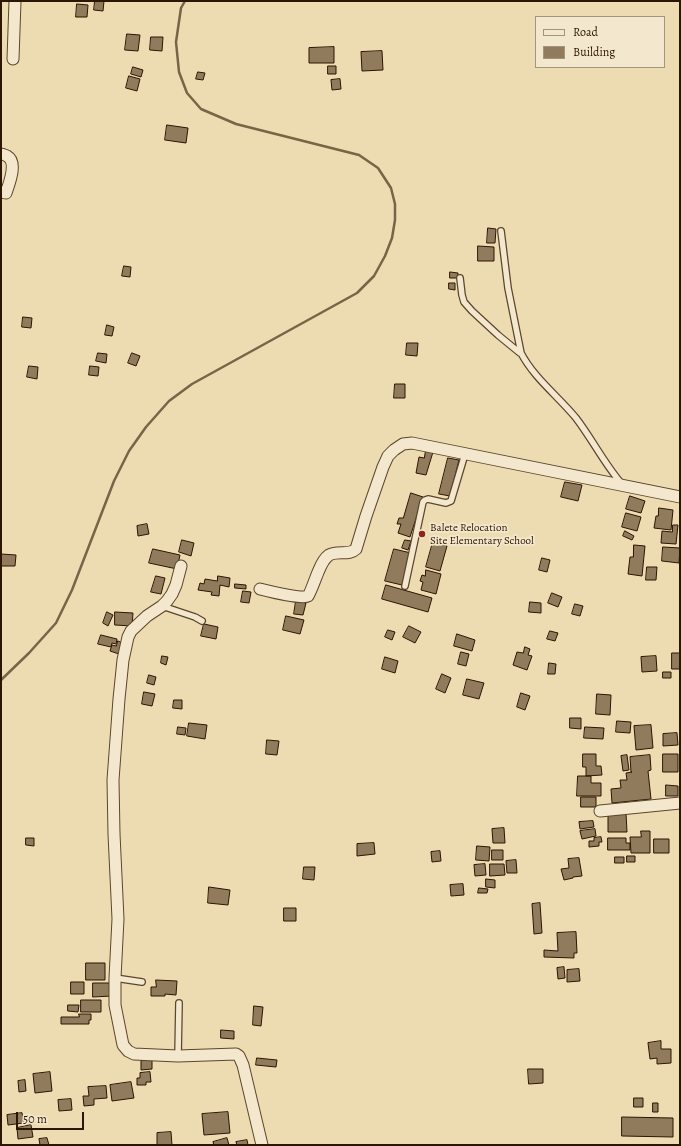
<!DOCTYPE html>
<html>
<head>
<meta charset="utf-8">
<style>
  body { margin:0 }
  #map { position:relative; width:681px; height:1146px; overflow:hidden; background:#eddbb2; font-family:Alegreya,serif }
  canvas { display:block }
  .frame { position:absolute; inset:0; border:2px solid #2c1501; pointer-events:none }
  .legend { position:absolute; left:535px; top:16px; width:130px; height:52px; box-sizing:border-box; background:#f3e8cd; border:1px solid #a3947b; margin:0; padding:5px 7px; list-style:none; font-size:12px; color:#2c1501 }
  .legend li { display:flex; align-items:center; gap:8px; height:20px }
  .legend b { width:20px; border:1px solid #a3947b }
  .scale { position:absolute; left:16px; top:1112px; width:68px; height:18px; box-sizing:border-box; border:2px solid #2c1501; border-top:0; padding-left:5px; font-size:12px; line-height:14px; white-space:nowrap; color:#2c1501; -webkit-text-stroke:3px #f3e8cd; paint-order:stroke }
</style>
</head>
<body>
<div id="map">
<canvas width="681" height="1146"></canvas>
<div class="frame"></div>
<ul class="legend">
<li><b style="height:5px;background:#f3e8cd"></b>Road</li>
<li><b style="height:11px;background:#907c5d"></b>Building</li>
</ul>
<div class="scale">50 m</div>
</div>
<script>
const g = document.querySelector('canvas').getContext('2d');
g.lineJoin = 'round';
function strokePath(path, color, width, dash) { g.strokeStyle = color; g.lineWidth = width; g.lineCap = dash ? 'butt' : 'round'; g.setLineDash(dash || []); g.stroke(path); }
function paint(path, color) { g.fillStyle = color; g.fill(path, 'evenodd'); }
function drawText(font, color, halo, rows, align = 'center') {
  g.font = font + ' Alegreya,serif'; g.lineWidth = 3.5; g.setLineDash([]); g.textBaseline = 'middle'; g.strokeStyle = halo; g.fillStyle = color; for (const [text, x, y, turn = 0] of rows) {
    g.save(); g.translate(x, y); g.rotate((+turn || 0) * Math.PI / 180); g.textAlign = isNaN(turn) ? turn : align; if (halo) g.strokeText(text, 0, 0); g.fillText(text, 0, 0); g.restore();
  }
}
const stream = new Path2D(`
  M1,680L29,653L56,623L72,590L114,481L129,451L146,427L169,401L192,384L357,293L374,276L385,256L392,238L395,220V204L391,188L378,168L359,155L236,124L201,109L187,93L179,72L176,42L181,8L185,1`);
const building = new Path2D(`
  M95,1H104L103,11L94,10Z
  M77,4L88,5L87,17H76Z
  M127,34L140,35L138,51L125,50Z
  M151,37H163L162,51L150,50Z
  M334,47V63H309V48Z
  M382,51L383,70L362,71L361,52Z
  M328,66H336V74H328Z
  M133,67L143,70L141,77L131,74Z
  M198,72L205,73L203,80L196,79Z
  M129,76L140,79L137,91L126,88Z
  M340,79L341,89L332,90L331,80Z
  M167,125L188,128L186,143L165,140Z
  M488,228L496,229L495,243H487Z
  M478,246L494,247V261H478Z
  M124,266L131,267L130,277L122,276Z
  M450,272L458,273V278H450Z
  M449,283H455V290L449,289Z
  M23,317L32,318L31,328L22,327Z
  M107,325L114,327L112,336L105,335Z
  M407,343H418L417,356L406,355Z
  M98,353L107,354L106,363L96,361Z
  M132,353L140,356L136,366L128,363Z
  M29,366L38,367L37,379L27,377Z
  M90,366L99,367L98,376L89,375Z
  M395,384H405V398H394Z
  M426,450L433,452L426,475L416,473L419,457L424,458Z
  M448,458L459,460L450,496L439,494Z
  M565,482L582,485L578,501L561,497Z
  M411,493L423,497L410,537L398,533L401,524H397L399,518H403Z
  M630,496L645,501L641,513L626,509Z
  M659,508L673,510L671,530L654,528L656,516H658Z
  M626,513L641,517L637,531L622,527Z
  M147,524L149,534L138,536L137,526Z
  M673,525H678L676,544L661,543L662,531L672,532Z
  M625,531L634,536L632,540L623,536Z
  M182,540L194,543L191,556L179,552Z
  M405,540L411,541L408,550L402,548Z
  M433,542L447,546L440,571L426,567Z
  M634,545L645,546L642,576L628,574L630,557H633Z
  M663,547L680,548L679,563L662,561Z
  M153,549L180,555L177,569L149,563Z
  M394,549L411,553L402,585L385,581Z
  M1,554L16,555L15,566H1Z
  M542,558L550,560L547,572L539,570Z
  M647,567H657L656,580H646Z
  M426,570L441,574L436,594L421,590L423,582L420,581L422,575L425,576Z
  M156,576L165,578L161,594L151,592Z
  M218,576L230,578L229,587L220,585L219,596L211,595L212,592L198,590L200,583L204,584L205,579L217,581Z
  M235,584L246,585V589L235,588Z
  M386,585L432,598L428,612L382,599Z
  M243,591L251,592L249,603L241,602Z
  M552,593L562,597L558,607L548,603Z
  M296,601L306,603L303,615L294,614Z
  M530,602L541,603V613L529,612Z
  M575,604L583,606L580,616L572,614Z
  M107,612L113,615L108,626L103,623Z
  M115,612L133,613L132,626L115,625Z
  M286,616L304,620L300,634L283,630Z
  M204,624L218,627L216,639L201,636Z
  M409,626L421,632L415,643L403,637Z
  M388,630L395,632L392,640L385,637Z
  M550,631L558,633L555,641L547,639Z
  M457,634L475,640L472,651L454,646Z
  M101,635L117,639L116,644L112,643L111,647L98,644Z
  M118,641L125,644L122,655L110,651L112,645L116,646Z
  M525,647L530,649L528,655L532,656L527,670L513,665L517,652L523,653Z
  M461,652L469,654L466,666L458,664Z
  M672,653H680V669H672Z
  M162,656L168,657L166,665L161,663Z
  M656,656L657,671L642,672L641,657Z
  M385,657L398,661L395,673L382,669Z
  M549,663L556,664L555,674H548Z
  M663,672H671V678H663Z
  M442,674L451,678L445,693L436,689Z
  M149,675L156,677L154,685L147,683Z
  M467,679L484,683L479,699L463,695Z
  M144,692L155,694L152,706L142,704Z
  M521,693L530,696L525,710L517,707Z
  M597,694L611,695L610,715L596,714Z
  M174,700H182V709L173,708Z
  M570,718H581V729L570,728Z
  M617,721L631,722L630,733L616,732Z
  M189,723L207,725L205,739L187,736Z
  M651,725L653,748L636,750L634,726Z
  M178,727L186,728L185,735L177,734Z
  M585,727L604,728L603,739L584,738Z
  M677,733L678,745L663,746V734Z
  M267,740L279,741L277,755L266,754Z
  M583,754H596V766H601L602,775L586,776V767H583Z
  M663,754H678V772H663Z
  M627,755L629,770L623,771L621,756Z
  M650,755L651,770L648,771L651,799L612,803L611,789L621,788L620,780H627L626,773L632,772H631L630,757Z
  M578,776H591V783H601V796H577Z
  M666,785L678,786V796H666Z
  M581,797H596V807H581Z
  M626,813L627,832H608V814Z
  M593,821L594,827L580,829L579,822Z
  M504,828L505,843H493L492,829Z
  M595,829L596,836L582,839L580,831Z
  M641,831H650V853H631L630,837H641Z
  M601,837L602,842H599V846L589,847V841H594V838Z
  M26,838H34V846L26,845Z
  M608,838H626V843H630V850H608Z
  M654,839H669V853H654Z
  M374,843L375,854L357,856V844Z
  M477,846L490,847L489,861L476,860Z
  M492,850H503V860H492Z
  M440,851L441,861L432,862L431,852Z
  M627,856H635V862H627Z
  M615,857H624V863H615Z
  M579,858L582,876L573,877V878L564,880L561,869L569,868L568,859Z
  M516,860L517,873H507L506,861Z
  M485,864L486,875L475,876L474,865Z
  M490,864H504L505,875L490,876Z
  M304,867H315L314,880L303,879Z
  M486,879L495,880V888L486,887Z
  M463,884L464,895L451,896L450,885Z
  M209,887L230,890L228,905L208,903Z
  M479,888L488,889L487,893H478Z
  M540,903L542,933L534,934L532,904Z
  M284,908H296V921H284Z
  M576,932L577,953H574V958L544,957V950L558,951L557,933Z
  M86,963H105V980H86Z
  M564,967L565,978L558,979L557,968Z
  M579,969L580,981L567,982V970Z
  M156,980L177,981L176,995L165,994V996H151V987H156Z
  M71,982H84V994H71Z
  M93,983H111L112,996L93,997Z
  M81,1000H101V1012H81Z
  M68,1005H79L78,1012L68,1011Z
  M254,1006L263,1007L261,1026L253,1025Z
  M79,1014H91V1020H89V1024H61V1017H79Z
  M221,1030L234,1031V1039L221,1038Z
  M661,1041V1049H671V1063L657,1064V1058L650,1059L648,1043Z
  M257,1058L277,1060L276,1067L256,1065Z
  M152,1060V1069L141,1070V1061Z
  M528,1069H543V1083L529,1084Z
  M50,1072L52,1091L35,1093L33,1074Z
  M150,1072L151,1082H146V1085H137V1078H140V1073Z
  M25,1080L26,1091L19,1092L18,1081Z
  M131,1082L134,1098L112,1101L110,1085Z
  M106,1086L107,1098L94,1099V1105L84,1106L83,1096H89L88,1087Z
  M634,1098H643V1107H634Z
  M71,1099L72,1110L59,1111L58,1100Z
  M653,1103H658V1112H653Z
  M228,1112L230,1133L204,1135L202,1114Z
  M22,1113L24,1123L8,1125L7,1115Z
  M622,1117L673,1118V1137L622,1136Z
  M31,1125L33,1137L18,1139L17,1128Z
  M171,1132L172,1145H157V1133Z
  M47,1138L49,1145H40L39,1139Z
  M227,1138L229,1145H214L213,1142Z
  M247,1140L248,1145H237L236,1142Z`);
const lane = new Path2D(`
  M501,231L508,288L521,353C534,378 558,396 576,418C592,439 604,463 621,483
  M460,278L462,295L464,302L472,311L498,335L520,353
  M405,586L423,502L425,500L428,499L446,503L451,501L465,454
  M162,606L195,617L202,621
  M115,978L142,982
  M178,1056L179,1003`);
const street = new Path2D(`
  M13,59L15,1
  M1,154C3,154 5,155 7,156C18,162 9,184 6,193L1,192
  M181,566L176,585L172,594L167,601L162,606L147,616L131,631L128,637L123,660L119,699L113,780L114,834L118,919L115,978V1005L123,1045L128,1051L134,1054L178,1056L236,1054L239,1056L243,1065L262,1145
  M260,589C268,591 303,600 308,596C310,594 317,574 319,570C321,565 325,558 329,555C338,550 349,556 356,549L366,516L383,467L388,456L394,450L403,444L412,443L680,497
  M600,811L680,803`);
const markers = [
  [422,534,4,"#8f2418"]
];
const poiNames = [
  ["Balete Relocation",430,528],
  ["Site Elementary School",430,541]
];
strokePath(stream, '#786447', 2.5);
paint(building, '#907c5d');
strokePath(building, '#2c1501', 1);
strokePath(lane, '#5c462d', 8);
strokePath(street, '#5c462d', 13);
strokePath(lane, '#f3e8cd', 5.5);
strokePath(street, '#f3e8cd', 11);
for (const [x, y, r, color] of markers) { const dot = new Path2D(); dot.arc(x, y, r, 0, 2 * Math.PI); g.fillStyle = color; g.fill(dot); strokePath(dot, '#f3e8cd', 1.5); }
drawText('11px', '#2c1501', '#f3e8cd', poiNames, 'left');
</script>
</body>
</html>
